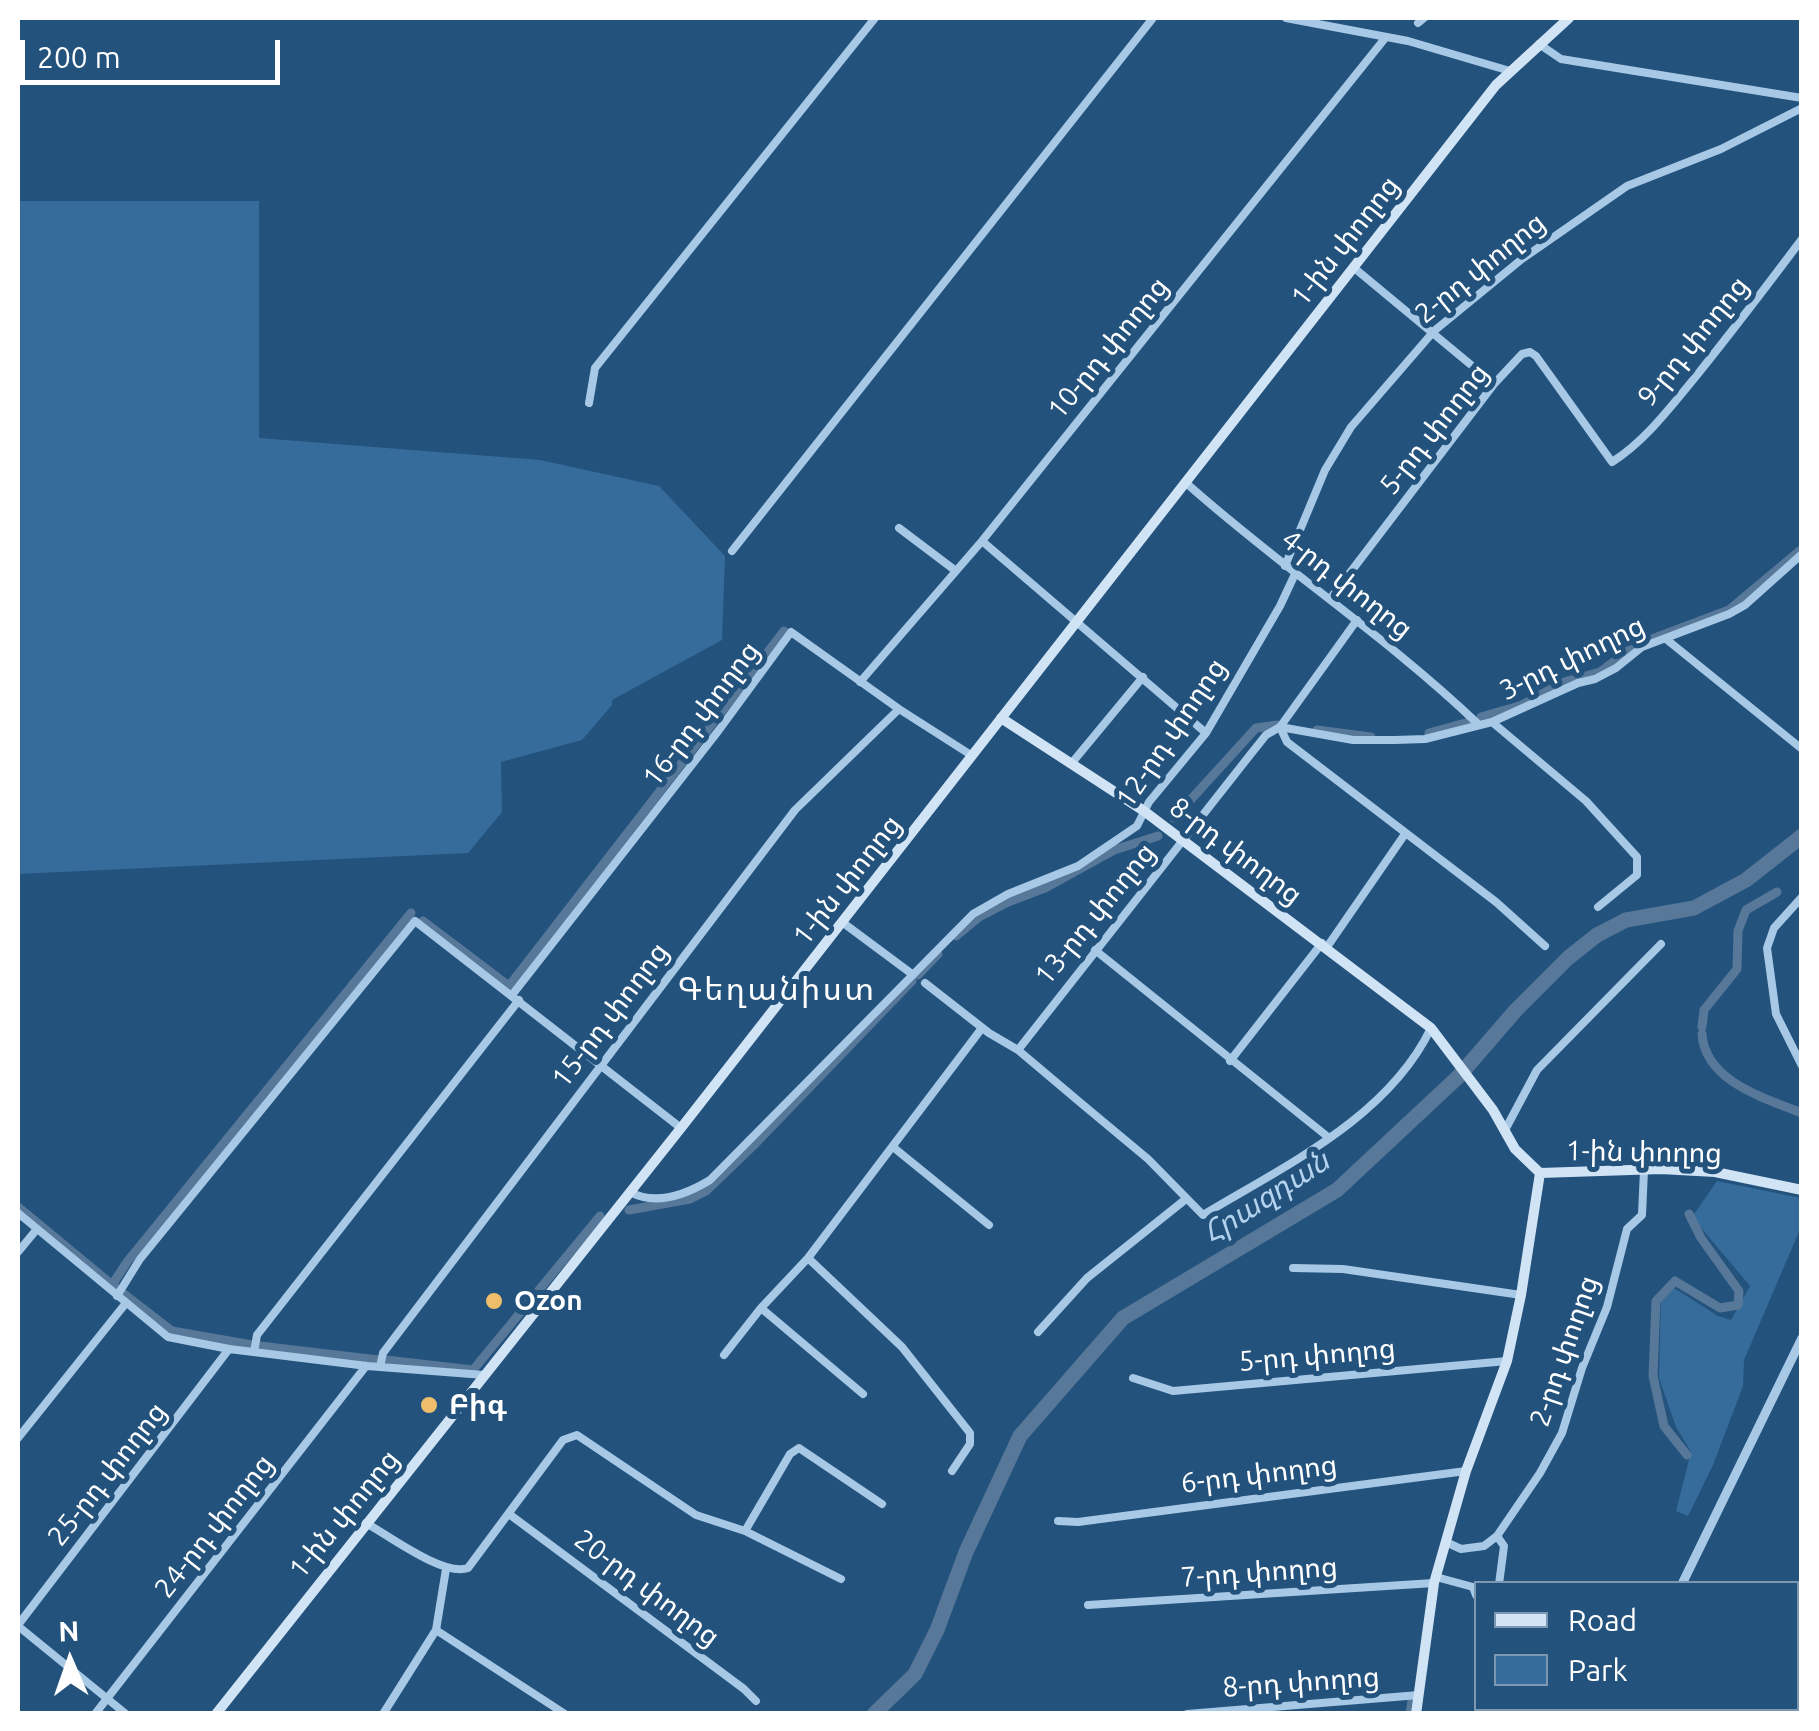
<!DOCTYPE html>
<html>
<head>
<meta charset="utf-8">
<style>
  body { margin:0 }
  #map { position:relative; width:1819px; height:1731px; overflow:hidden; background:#23527d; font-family:Ubuntu,sans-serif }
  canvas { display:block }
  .frame { position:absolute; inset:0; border:20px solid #fff; pointer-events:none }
  .legend { position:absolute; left:1474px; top:1581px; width:325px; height:130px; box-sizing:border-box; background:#23527d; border:2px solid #7b97b1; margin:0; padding:12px 18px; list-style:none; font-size:30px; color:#fff }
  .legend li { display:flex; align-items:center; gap:20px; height:50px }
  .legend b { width:50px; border:2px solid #7b97b1 }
  .north { position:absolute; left:20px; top:1611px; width:100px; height:100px; -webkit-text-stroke:8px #23527d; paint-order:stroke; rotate:358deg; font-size:28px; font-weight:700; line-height:40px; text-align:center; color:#fff }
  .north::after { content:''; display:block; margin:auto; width:35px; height:45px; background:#fff; clip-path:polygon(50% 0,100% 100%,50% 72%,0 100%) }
  .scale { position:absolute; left:20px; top:40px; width:260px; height:45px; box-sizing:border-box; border:5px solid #fff; border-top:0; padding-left:12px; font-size:30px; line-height:35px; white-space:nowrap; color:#fff; -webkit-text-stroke:8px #23527d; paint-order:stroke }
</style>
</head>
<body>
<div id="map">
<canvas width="1819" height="1731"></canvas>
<div class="frame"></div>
<ul class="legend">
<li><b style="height:12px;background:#d1e4f5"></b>Road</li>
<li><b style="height:28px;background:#366c9b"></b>Park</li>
</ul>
<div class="north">N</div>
<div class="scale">200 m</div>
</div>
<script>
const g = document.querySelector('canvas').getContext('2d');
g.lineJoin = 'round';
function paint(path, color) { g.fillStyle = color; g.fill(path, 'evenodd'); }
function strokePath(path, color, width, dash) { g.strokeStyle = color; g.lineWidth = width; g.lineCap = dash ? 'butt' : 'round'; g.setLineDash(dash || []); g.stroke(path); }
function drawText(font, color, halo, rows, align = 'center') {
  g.font = font + ' Ubuntu,"Noto Sans Armenian",sans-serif'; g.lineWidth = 10; g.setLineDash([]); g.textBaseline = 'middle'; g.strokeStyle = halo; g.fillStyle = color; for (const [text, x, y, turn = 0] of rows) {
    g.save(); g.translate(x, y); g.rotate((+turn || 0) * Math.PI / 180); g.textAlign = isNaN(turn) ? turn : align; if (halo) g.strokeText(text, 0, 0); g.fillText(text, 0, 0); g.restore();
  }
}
const green = new Path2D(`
  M18,201H259V438L540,460L659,486L725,556L722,640L612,700V705L582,740L501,762L502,812L468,853L18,874Z
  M1717,1181L1801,1198V1227L1744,1360L1743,1386L1713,1465L1688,1516L1676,1511L1691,1452L1676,1427L1659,1378L1661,1300L1674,1288L1718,1316L1731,1320L1750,1286L1692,1217Z`);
const canal = new Path2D(`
  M1481,717L1522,705L1564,682L1600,672L1636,645L1729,610L1802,549
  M1317,730L1371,737
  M1429,733L1469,722
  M1174,818L1256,728L1277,725
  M423,921L509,986L784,631
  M956,936L979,917L1008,902L1045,888L1114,850L1158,836
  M918,975L938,954
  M1702,1027L1704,1010L1737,969L1738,931L1746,910L1777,892
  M1702,1034C1705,1081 1764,1098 1802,1113
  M18,1207L116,1288
  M629,1210L690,1199L706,1191L756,1143L912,981
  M112,1285L127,1262L411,913
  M124,1294L172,1331L252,1345
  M260,1346L378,1360
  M386,1360L473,1370L600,1216
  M1687,1455L1664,1426L1653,1376L1656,1301L1675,1281L1720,1308L1738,1305L1739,1291L1701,1238L1689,1214
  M1410,1714L1412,1701`);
const river = new Path2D(`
  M874,1714L915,1674L937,1630L966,1552L1020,1436L1123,1318L1337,1190L1458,1077L1516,1010L1568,958L1597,935L1626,920L1694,908L1746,880L1802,836`);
const minor = new Path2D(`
  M1286,18L1408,41L1510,71
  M1418,23L1424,18
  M1539,44L1561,59L1802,98
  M1353,267L1494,384
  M589,403L595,368L875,18
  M1185,482C1280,567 1386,636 1478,724
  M899,528L956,571
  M982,541L1206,733
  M732,551L1153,18
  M1285,566L1325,470L1351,427L1434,331L1522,259L1627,186L1721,149L1802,108
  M1330,599L1494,384L1522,354L1530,352L1536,356L1612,462C1644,442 1669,409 1693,380C1730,334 1766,287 1802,239
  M1666,639L1802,749
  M860,682L982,541L1386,37
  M1492,722L1586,801L1637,857V875L1598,907
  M1280,727L1353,740H1395L1425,739L1492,722L1578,683L1595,679L1616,668L1642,647L1729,614L1745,605L1802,554
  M1280,727L1287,742L1496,902L1545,946
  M1071,764L1143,677
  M1802,897L1774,928L1767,948L1776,1014L1802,1066
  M842,922L912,974
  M1327,947L1405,834
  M1095,950L1328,1137
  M925,983L989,1033L1018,1050L1082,1104L1148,1159L1203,1215C1284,1166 1388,1118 1431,1028
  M512,995L719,730L791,632L899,709L971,755
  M1018,1050L1250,755L1266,735L1280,727L1357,620
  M1230,1061L1322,943
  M1505,1130L1537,1070L1661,944
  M893,1147L989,1225
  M630,1192C656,1206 687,1194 710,1180L973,914L1008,894L1078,866L1137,826L1149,802L1206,733L1280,606L1295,574
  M18,1213L168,1337L229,1349L367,1366L484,1375
  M18,1252L37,1229
  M808,1258L902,1347L970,1433V1444L952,1471
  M1293,1268L1343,1269L1521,1295
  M117,1296L140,1259L415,921L681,1128
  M761,1308L863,1394
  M1038,1332L1087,1278L1186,1199
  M254,1352L257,1335L519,1000
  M724,1355L761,1308L808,1258L982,1028
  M380,1367L383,1353L795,810L899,709
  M1133,1378L1173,1391L1507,1361
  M18,1438L126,1303
  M509,1514L744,1689L756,1701
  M1058,1521L1078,1522L1466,1471
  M366,1523C389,1536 444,1577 468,1568L563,1440L577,1435L696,1515L745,1531L841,1579
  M745,1531L790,1454L799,1448L882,1504
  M1497,1536L1504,1546L1499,1584
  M1448,1543L1461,1549L1484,1546L1497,1536L1540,1473L1562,1433L1582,1368L1607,1307L1627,1229L1642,1215L1644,1170
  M1436,1577L1473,1587L1476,1595
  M1088,1605L1434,1583
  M18,1625L229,1349
  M18,1626L126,1714
  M436,1630L565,1714
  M95,1714L366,1366
  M383,1714L436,1630L446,1569
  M1187,1714L1419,1695
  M1503,1714V1708`);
const tertiary = new Path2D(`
  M1682,1584L1802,1338
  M1623,1714L1625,1708`);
const secondary = new Path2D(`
  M1001,718L1144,811L1431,1028L1493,1110L1515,1149L1540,1173L1661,1169L1715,1172L1802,1190
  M216,1714L681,1128L1496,85L1569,18
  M1416,1714L1434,1583L1466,1471L1507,1361L1521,1295L1540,1173`);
const markers = [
  [494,1301,10,"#f0be6b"],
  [429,1405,10,"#f0be6b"]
];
const streetNames = [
  ["1-ին փողոց",1345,241,-52],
  ["2-րդ փողոց",1480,268,-39],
  ["9-րդ փողոց",1693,341,-51],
  ["10-րդ փողոց",1108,348,-51],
  ["5-րդ փողոց",1434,429,-52],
  ["4-րդ փողոց",1347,584,38],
  ["3-րդ փողոց",1572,658,-26],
  ["16-րդ փողոց",701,714,-53],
  ["12-րդ փողոց",1171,733,-56],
  ["8-րդ փողոց",1236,851,37],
  ["1-ին փողոց",847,880,-52],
  ["13-րդ փողոց",1095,914,-51],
  ["15-րդ փողոց",610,1015,-53],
  ["1-ին փողոց",1644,1152,1],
  ["2-րդ փողոց",1564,1351,-71],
  ["5-րդ փողոց",1317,1355,-5],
  ["25-րդ փողոց",107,1474,-52],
  ["6-րդ փողոց",1259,1474,-7],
  ["1-ին փողոց",344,1514,-51],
  ["24-րդ փողոց",214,1526,-52],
  ["7-րդ փողոց",1259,1572,-4],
  ["20-րդ փողոց",647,1588,37],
  ["8-րդ փողոց",1301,1682,-4]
];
const poiNames = [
  ["Ozon",514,1301],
  ["Բիգ",449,1405]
];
const waterNames = [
  ["Հրազդան",1266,1197,-33]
];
const quarterNames = [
  ["Գեղանիստ",777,989]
];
paint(green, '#366c9b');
strokePath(canal, '#577898', 9);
strokePath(river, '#577898', 15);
strokePath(minor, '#a7c9e6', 8);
strokePath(tertiary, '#a7c9e6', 9);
strokePath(secondary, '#d1e4f5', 10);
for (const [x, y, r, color] of markers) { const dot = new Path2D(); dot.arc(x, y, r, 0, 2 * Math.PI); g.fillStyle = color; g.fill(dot); strokePath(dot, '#23527d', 4); }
drawText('28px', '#fff', '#23527d', streetNames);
drawText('bold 28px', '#fff', '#23527d', poiNames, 'left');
drawText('italic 30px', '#b3d2ed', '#23527d', waterNames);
g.letterSpacing = '2.5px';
drawText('32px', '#fff', '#23527d', quarterNames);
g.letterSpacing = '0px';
</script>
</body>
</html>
